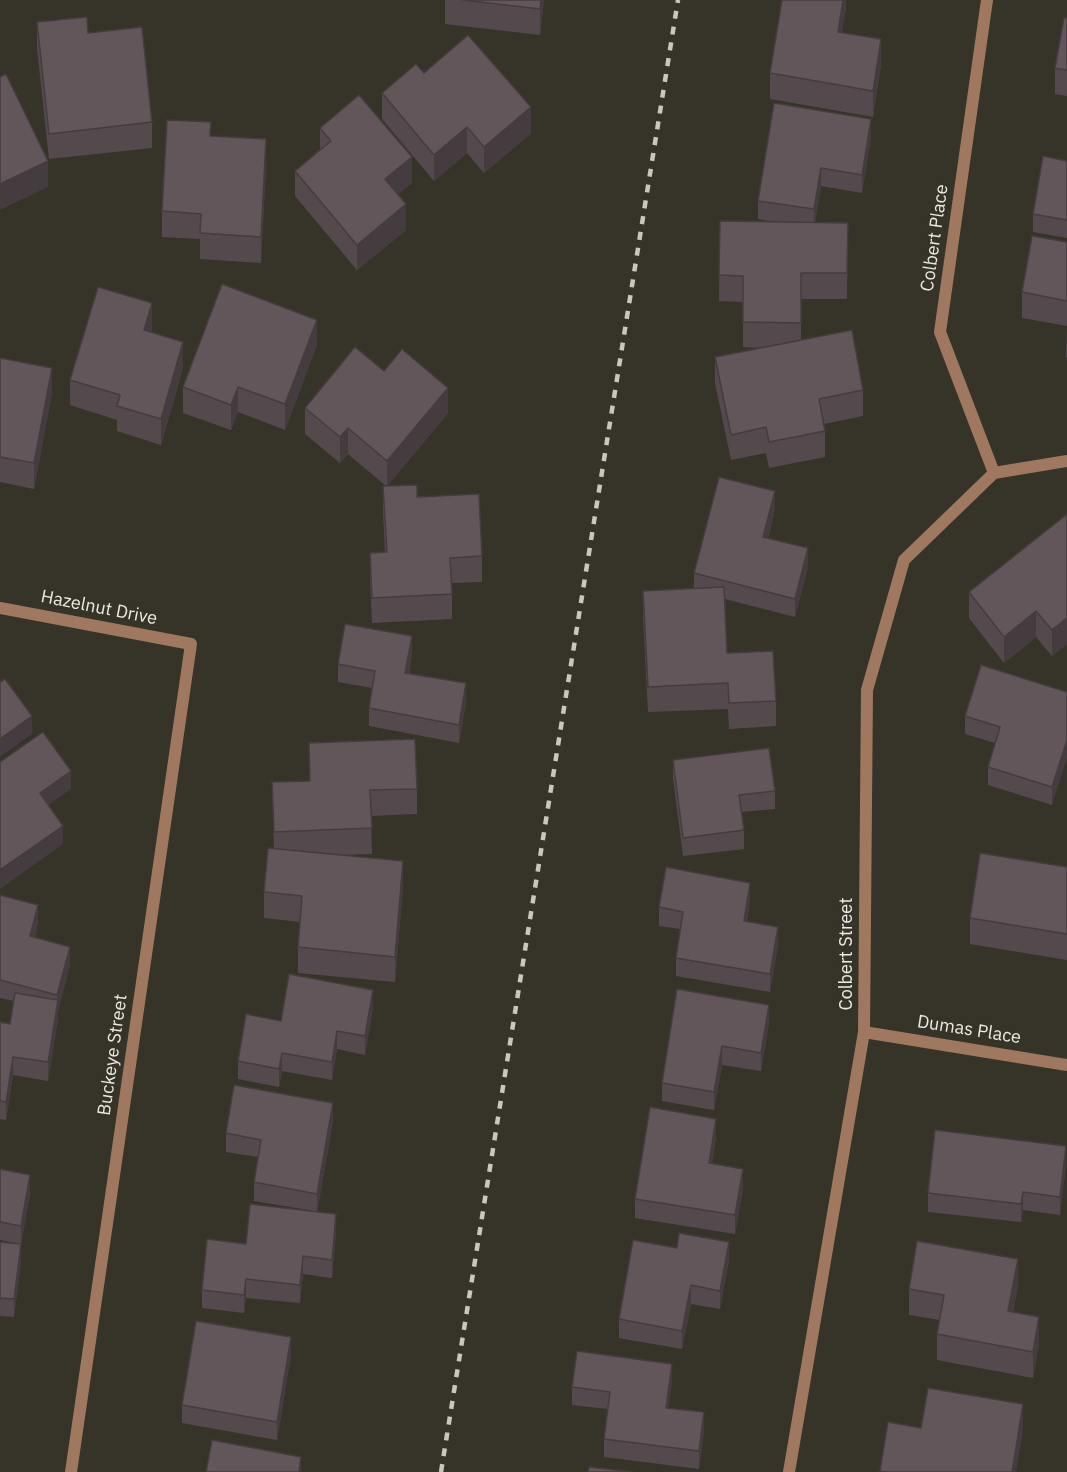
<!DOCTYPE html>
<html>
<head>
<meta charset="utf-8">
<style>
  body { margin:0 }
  canvas { display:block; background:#363329 }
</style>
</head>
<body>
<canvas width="1067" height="1472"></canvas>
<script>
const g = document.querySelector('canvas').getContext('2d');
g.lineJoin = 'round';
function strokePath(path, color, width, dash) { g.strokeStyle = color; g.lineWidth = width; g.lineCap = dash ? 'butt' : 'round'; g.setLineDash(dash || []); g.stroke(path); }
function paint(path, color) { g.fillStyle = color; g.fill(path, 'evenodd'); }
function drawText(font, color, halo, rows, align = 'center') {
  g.font = font + ' "IBM Plex Sans",sans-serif'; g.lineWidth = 5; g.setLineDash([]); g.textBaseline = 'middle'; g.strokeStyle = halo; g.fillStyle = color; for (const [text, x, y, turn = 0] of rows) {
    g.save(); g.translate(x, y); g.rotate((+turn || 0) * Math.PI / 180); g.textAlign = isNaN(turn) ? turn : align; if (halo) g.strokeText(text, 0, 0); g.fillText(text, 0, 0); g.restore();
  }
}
const minor = new Path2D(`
  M987,0L940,332L994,473
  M994,473L1067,461
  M0,608L191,644L71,1472
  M864,1032L1067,1065
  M789,1472L864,1032L867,690L904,560L994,473`);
const rail = new Path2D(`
  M441,1472L678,0`);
const wall = new Path2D(`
  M445,0H544L540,35L445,24Z
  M846,0V8L842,32L881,65L873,117L770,99V73Z
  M1067,18V96L1055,94V68Z
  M37,22L88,33L152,122V148L49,159L37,48Z
  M424,73L531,133L484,173L467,153L434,181L382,119V93Z
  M320,128L412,183L398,194L406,230L357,270L295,196V171L320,149Z
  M211,136L266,165L261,263L200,259V239L162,237V211Z
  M871,137L862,193L821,186L815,222L848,223L847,299H801V340L863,390V416L824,424L825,431V457L769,468L766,453L731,460L715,383V357L763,348L743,347V302L719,301L720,221L776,222L758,219V201Z
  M1067,161V238L1033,232V214Z
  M1067,242V358L1066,357L1067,326L1022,318V292Z
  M152,328L151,332L183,368L161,445L117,431V420L70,405V380Z
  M317,345L285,430L238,412L231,430L183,413V387Z
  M0,358L52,393L34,489L0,482Z
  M384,371L448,413L387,486L417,497L482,556V582L452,583V619L372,623L370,579V553H385L383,512V486H386L348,454L340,463L305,434V408Z
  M775,509L768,538L808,567L795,617L725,599L727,653L776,701V726L729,729L728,709L648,712L643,617V591L694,588V573Z
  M1067,514V644L1052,656L1036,637L1004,663L969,618V592Z
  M412,654L409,673L466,702L459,743L369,726V708L372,688L338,682V664Z
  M1067,692L1052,805L988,785V767L995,743L965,734V716Z
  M309,743L417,789V814L371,816L372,854L342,855L403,886L395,982L298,973V947L300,922L264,918V892L274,849L272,782L309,781Z
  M673,760L775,791V809L741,812L744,830V849L683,856L673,778Z
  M1067,867V960L970,944V918Z
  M0,895L38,923L35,937L70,965L58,1011V1018L48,1081L13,1075L6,1120L0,1119V1022L10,1024L14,1001L0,998Z
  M750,901L747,921L778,945L770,992L676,976V958L680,929L659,926V907Z
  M677,989L769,1023L761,1071L722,1065L714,1110L662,1101V1083Z
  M373,1008L365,1055L337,1049L332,1080L282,1071L279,1087L238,1079V1061L281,1021Z
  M333,1121L317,1212L336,1232L332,1278L303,1274L300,1303L246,1298L244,1313L202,1308V1290L246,1244L308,1210L254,1201V1182L258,1157L226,1152V1133Z
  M716,1137L712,1164L743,1187L735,1234L635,1218V1199Z
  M1066,1164L1060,1215L1023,1210L1021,1222L928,1212V1193Z
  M0,1169L30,1193L21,1244L0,1240Z
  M0,1242L21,1262L14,1317L0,1316Z
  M729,1260L720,1309L691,1304L682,1349L619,1338V1319Z
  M1018,1285L1013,1312L1039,1343L1033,1378L937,1360V1334L940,1320L909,1315V1289Z
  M291,1355L277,1440L182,1423V1405Z
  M672,1382L668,1408L704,1431L699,1469L604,1457V1439L608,1409L572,1405V1387Z`);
const shadedWall = new Path2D(`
  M541,0H544L540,35V9Z
  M843,0H846V8L838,57V32Z
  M881,39V65L873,117V91Z
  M531,107V133L484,173V147Z
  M871,119V137L862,193V175Z
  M467,127V153L434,181V155Z
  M266,139V165L261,263V237Z
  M412,157V183L385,205V179Z
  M48,161V187L0,210V184Z
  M821,168V186L814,228V209Z
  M406,204V230L357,270V245Z
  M152,303V328L144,356V330Z
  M317,320V345L285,430V404Z
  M183,342V368L161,445V419Z
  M52,368V393L34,489V463Z
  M238,387V412L231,430V405Z
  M448,388V413L387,486V461Z
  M348,428V454L340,463V437Z
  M775,491V509L763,555V537Z
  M808,548V567L795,617V599Z
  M1036,611V637L1004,663V637Z
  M1067,618V644L1052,656V630Z
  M412,636V654L405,691V673Z
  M466,683V702L459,743V725Z
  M32,716V734L0,757V739Z
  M1067,740V758L1052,805V787Z
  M71,771V789L40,811V793Z
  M63,826V844L0,889V870Z
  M403,861V886L395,982V957Z
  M750,883V901L744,939V921Z
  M38,905V923L30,954V936Z
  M778,927V945L770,992V974Z
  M70,947V965L58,1011V1018L48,1081V1062L57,1003V995Z
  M373,990V1008L365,1055V1036Z
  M769,1005V1023L761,1071V1053Z
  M337,1031V1049L332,1080V1062Z
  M722,1046V1065L714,1110V1092Z
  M282,1053V1071L279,1087V1069Z
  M13,1057V1075L6,1120V1102Z
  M333,1103V1121L317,1212V1194Z
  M716,1119V1137L709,1182V1163Z
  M1066,1146V1164L1060,1215V1197Z
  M743,1169V1187L735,1234V1215Z
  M30,1175V1193L21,1244V1226Z
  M1023,1192V1210L1021,1222V1204Z
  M336,1214V1232L332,1278V1260Z
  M729,1242V1260L720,1309V1291Z
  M21,1244V1262L14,1317V1299Z
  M303,1256V1274L300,1303V1285Z
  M1018,1259V1285L1008,1337V1311Z
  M246,1279V1298L244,1313V1295Z
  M691,1285V1304L682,1349V1331Z
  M1039,1317V1343L1033,1378V1352Z
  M291,1337V1355L277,1440V1422Z
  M672,1364V1382L666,1426V1408Z
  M1023,1404V1430L1016,1472H1012Z
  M704,1412V1431L699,1469V1451Z
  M301,1457V1472H299Z`);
const building = new Path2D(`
  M463,0H541L540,9Z
  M782,0H843L838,32L881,39L873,91L770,73Z
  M87,17L88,33L142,27L152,122L49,134L37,22Z
  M1064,18H1067V70L1055,68Z
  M468,35L531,107L484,147L467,127L434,155L382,93L416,64L424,73Z
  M6,74L48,161L0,184V77Z
  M359,95L412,157L385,179L406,204L357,245L295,171L331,141L320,128Z
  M774,103L871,119L862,175L821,168L814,209L758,201Z
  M167,120L211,122L210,136L266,139L261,237L200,233L201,214L162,211Z
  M1043,156L1067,161V220L1033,214Z
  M720,221L848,223L847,273H801V323L743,322V276L719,275Z
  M1032,236L1067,242V301L1022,292Z
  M222,284L317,320L285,404L238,387L231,405L183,387Z
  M98,287L152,303L144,330L183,342L161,419L117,406L120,395L70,380Z
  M852,330L863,390L819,399L825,431L769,442L766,427L731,435L715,357Z
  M355,347L384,371L402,349L448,388L387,461L348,428L340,437L305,408Z
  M0,358L52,368L34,463L0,457Z
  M719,477L775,491L763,537L808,548L795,599L694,573Z
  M417,485V497L479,494L482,556L450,558L452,594L372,598L370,553L387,552L383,486Z
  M1067,514V618L1052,630L1036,611L1004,637L969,592Z
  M724,587L727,653L773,651L776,701L729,703L728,683L648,687L643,591Z
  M345,624L412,636L405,673L466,683L459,725L369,708L375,671L338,664Z
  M981,665L1067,692V740L1052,787L988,767L1000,727L965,716Z
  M5,679L32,716L0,739V682Z
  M43,732L71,771L40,793L63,826L0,870V762Z
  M415,739L417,789L370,790L372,828L274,832L272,782L310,781L309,743Z
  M769,748L775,791L739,795L744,830L683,838L673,760Z
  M268,848L403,861L395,957L298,947L302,896L264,892Z
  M980,853L1067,867V934L970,918Z
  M666,867L750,883L744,921L778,927L770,974L676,958L683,912L659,907Z
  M0,895L38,905L30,936L70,947L57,995L0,980Z
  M289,974L373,990L365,1036L337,1031L332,1062L282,1053L279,1069L238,1061L246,1014L281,1021Z
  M677,989L769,1005L761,1053L722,1046L714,1092L662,1083Z
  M15,993L58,1000L48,1062L13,1057L6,1102L0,1101V1022L10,1024Z
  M234,1085L333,1103L317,1194L254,1182L261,1140L226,1133Z
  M650,1107L716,1119L709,1163L743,1169L735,1215L635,1199Z
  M935,1130L1066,1146L1060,1197L1023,1192L1021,1204L928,1193Z
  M0,1169L30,1175L21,1226L0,1222Z
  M250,1204L336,1214L332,1260L303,1256L300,1285L246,1279L244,1295L202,1290L207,1239L246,1244Z
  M679,1233L729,1242L720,1291L691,1285L682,1331L619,1319L633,1240L677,1248Z
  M917,1241L1018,1259L1008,1311L1039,1317L1033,1352L937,1334L944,1295L909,1289Z
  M0,1242L21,1244L14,1299L0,1298Z
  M196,1321L291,1337L277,1422L182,1405Z
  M577,1351L672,1364L666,1408L704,1412L699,1451L604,1439L610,1392L572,1387Z
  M928,1388L1023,1404L1012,1472H887L880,1471L888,1422L921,1428Z
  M212,1440L301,1457L299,1472H206Z
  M589,1467L633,1472H588Z`);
const streetNames = [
  ["Colbert Place",935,238,-82],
  ["Hazelnut Drive",99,608,11],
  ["Colbert Street",847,954,-90],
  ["Dumas Place",969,1030,9],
  ["Buckeye Street",113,1055,-82]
];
strokePath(minor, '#a0785f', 12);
strokePath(rail, '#c9c7c0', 4.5, [8, 8]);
paint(wall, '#544a4d');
paint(shadedWall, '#453c3f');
paint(building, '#62565a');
strokePath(building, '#453c3f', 1.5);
drawText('18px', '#ebe9e3', '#363329', streetNames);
</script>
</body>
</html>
